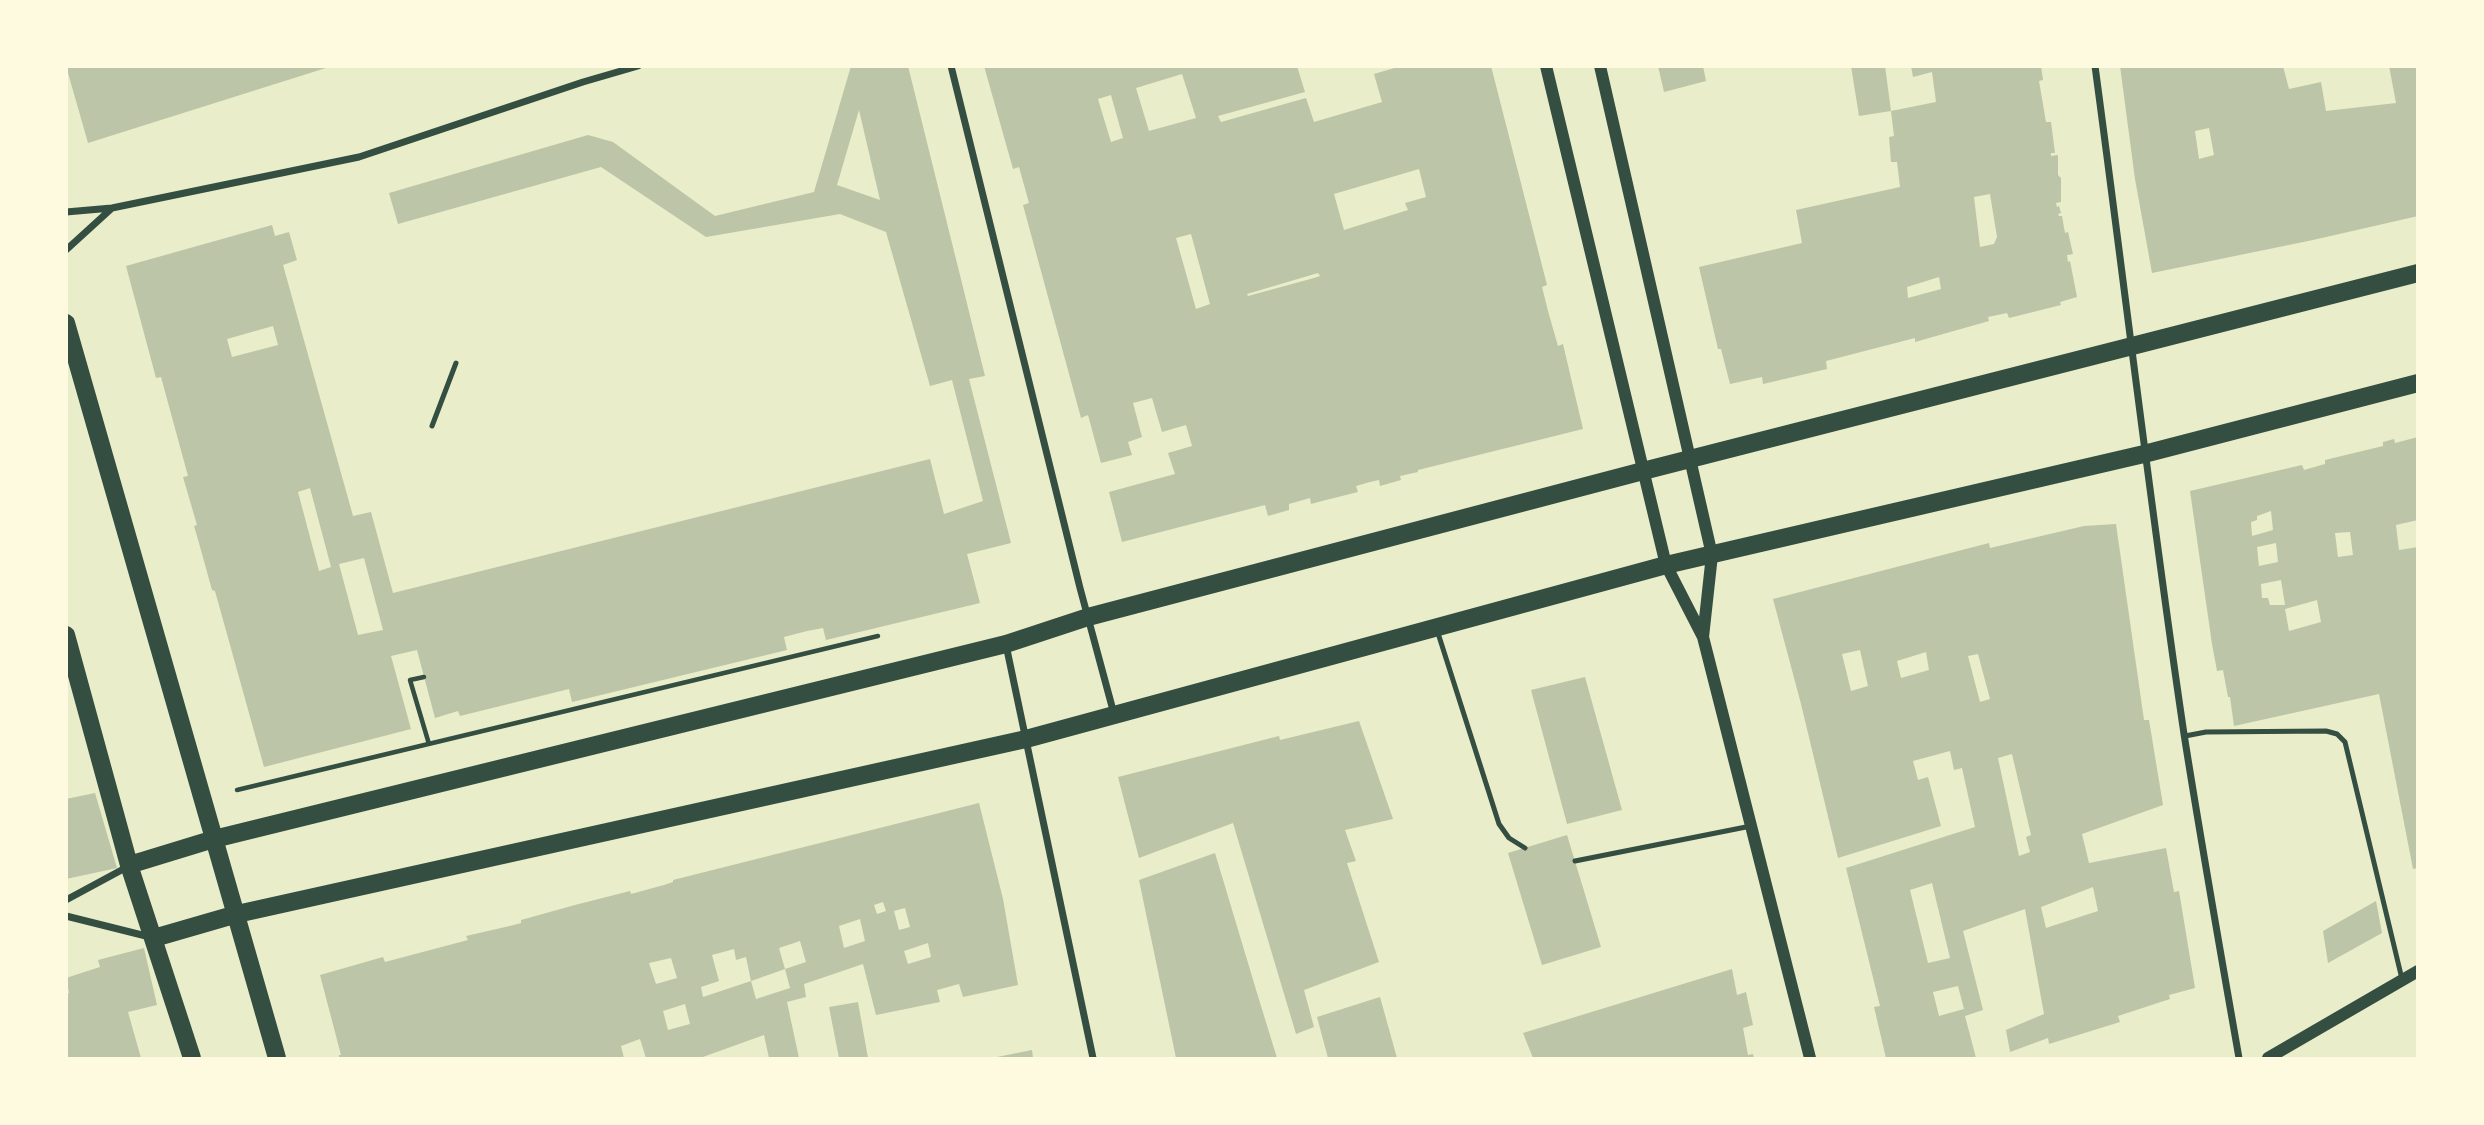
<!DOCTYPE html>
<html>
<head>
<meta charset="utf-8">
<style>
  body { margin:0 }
  #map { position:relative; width:2484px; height:1125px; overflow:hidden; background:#e9edc9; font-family:Lato,sans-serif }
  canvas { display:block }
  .frame { position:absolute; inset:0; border:68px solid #fefae0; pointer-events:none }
</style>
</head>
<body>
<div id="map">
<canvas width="2484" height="1125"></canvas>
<div class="frame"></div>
</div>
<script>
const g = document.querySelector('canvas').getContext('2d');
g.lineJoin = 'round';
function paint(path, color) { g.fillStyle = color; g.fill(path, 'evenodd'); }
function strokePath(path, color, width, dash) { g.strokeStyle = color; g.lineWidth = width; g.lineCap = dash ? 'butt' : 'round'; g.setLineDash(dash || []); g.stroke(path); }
const building = new Path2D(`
  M66,66H329V67L88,143Z
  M851,66H908L985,376L969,379L1011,543L967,554L980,603L826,640L823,628L807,631L784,637L787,650L572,702L569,689L460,716L458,711L435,718L417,650L391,656L411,729L264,767L215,591L212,590L199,543L194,526L197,525L183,477L188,476L161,377L156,378L126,266L272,225L275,236L289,232L297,260L283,265L353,516L371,512L393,593L930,459L944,514L983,501L952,380L930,386L886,232L840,214L706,237L601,167L398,224L389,193L588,135L613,142L715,216L814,192ZM859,110L880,200L837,185ZM273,326L278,345L232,357L227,339ZM310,488L331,567L319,571L298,492ZM364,558L383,630L358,635L339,564Z
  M984,66H1297L1305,92L1218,116L1221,122L1306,98L1314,122L1382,102L1374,74L1401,66H1491L1547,285L1542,287L1548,311L1558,346L1563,344L1583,429L1418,470V472L1400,476L1401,480L1380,486L1379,480L1370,482L1356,486L1358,492L1322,501L1311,504L1310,498L1289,504V510L1268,516L1265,505L1122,542L1109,492L1175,474L1168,453L1192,446L1186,425L1162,432L1152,398L1133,403L1142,437L1128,442L1132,455L1101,463L1088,415L1081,418L1023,205L1029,203L1019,167L1013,169ZM1182,74L1196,118L1149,131L1136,88ZM1111,95L1123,138L1111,142L1098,99ZM1419,169L1426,197L1405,203L1408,210L1344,230L1334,194ZM1191,234L1210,304L1196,309L1176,238ZM1318,273L1320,276L1314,278L1248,296L1247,294Z
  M1658,66H1703L1706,81L1664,92Z
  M1851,66H1885L1891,111L1936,102L1932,72L1913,77L1911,66H2041L2043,80L2039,81L2046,122H2051L2055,153H2051V156L2058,155V175L2061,178V202L2056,203L2057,207L2059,206L2061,213L2058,214L2059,216H2062L2065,233L2068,232L2073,254L2067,255L2068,262L2070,261L2077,297L2060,302L2061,305L2009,318L2007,313L1988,317L1989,321L1915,342V338L1826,361L1827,369L1763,384L1762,377L1730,384L1721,349H1718L1699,267L1802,243L1796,210L1900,187L1897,162H1891L1889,137L1894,136L1891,111L1859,116ZM1990,194L1997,237L1994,244L1980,247L1974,197ZM1939,277L1941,289L1908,298L1907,287Z
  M2120,66H2283L2289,89L2321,82L2326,111L2396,103L2389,66H2418V216L2313,240L2152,273L2135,179ZM2209,128L2214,155L2199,159L2195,131Z
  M2418,437V520L2396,525L2399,550L2418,547V868L2413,869L2379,694L2234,726L2230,697H2228L2223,670L2217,671L2212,644L2190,491L2302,465L2304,470L2325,464V460L2383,446V442L2394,439L2395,443ZM2271,511L2273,530L2252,536L2251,522L2257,520V516ZM2350,532L2353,555L2338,557L2335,533ZM2276,543L2278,562L2259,566L2257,547ZM2281,580L2285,605H2270L2268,598H2262L2261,584ZM2317,600L2321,622L2289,631L2285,609Z
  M2116,524L2144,720H2149L2163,805L2082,834L2089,863L2166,848L2174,892L2179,891L2195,988L2169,995L2170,999L2118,1016L2120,1022L2049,1044L2048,1038L2010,1052L2006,1030L2044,1014L2025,909L1963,931L1983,1010L1965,1016L1976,1058H1886L1874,1007L1880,1006L1846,868L1975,827L1962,768L1954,770L1950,751L1913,761L1918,780L1928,777L1941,826L1838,858L1801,704L1773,599L1989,543L1990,548L2084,526ZM1860,650L1868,686L1851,691L1842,654ZM1926,652L1929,670L1901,678L1897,661ZM1978,654L1990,699L1980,702L1968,656ZM2012,754L2031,835L2026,837L2030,852L2019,856L1998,758ZM1932,883L1950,958L1928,963L1910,890ZM2093,887L2098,911L2046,928L2041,907ZM1958,986L1964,1009L1939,1016L1933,992Z
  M1585,677L1622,810L1567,824L1531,690Z
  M1359,721L1393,819L1345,830L1356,861L1347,863L1379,962L1304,990L1314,1027L1296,1034L1233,823L1139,858L1118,777L1279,736L1280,740Z
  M95,793L117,868L66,879V799Z
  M979,803L1003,899L1018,985L963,997L959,984L937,990L940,1002L876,1015L863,964L804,984L806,997L787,1002L799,1058H769L764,1035L700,1058H646L640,1039L621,1046L624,1058H339V1055H341L320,975L383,957L385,962L468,940L466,936L514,925L521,923V920L575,905L630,891L631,894L664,885L673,882V880ZM883,902L886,911L877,914L874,905ZM905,908L910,927L899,930L894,911ZM860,919L865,941L844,948L839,926ZM800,941L806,962L785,969L779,948ZM928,943L931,957L908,964L904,951ZM734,949L736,960L746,957L751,981L785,969L790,988L756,999L751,981L703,997L701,987L719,981L712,955ZM671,958L677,978L656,984L649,963ZM685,1004L690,1024L668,1030L663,1011Z
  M1567,835L1601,947L1542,965L1508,853Z
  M1215,853L1257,993L1277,1058H1176L1139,880Z
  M2376,901L2382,933L2328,963L2323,931Z
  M144,948L157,1005L128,1012L141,1058H66V993H69L66,978L100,967L98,960Z
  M1732,969L1737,995L1746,992L1753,1025L1743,1028L1748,1055L1753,1054L1754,1058H1533L1523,1033Z
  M1380,997L1397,1058H1328L1317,1017Z
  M858,1002L868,1058H839L829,1007Z
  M1032,1050L1033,1058H997V1057Z`);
const path = new Path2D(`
  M424,677L410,680L429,744
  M237,790L878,636`);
const service = new Path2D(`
  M432,426L456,363
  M1437,630L1499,824L1509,838L1525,848
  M2185,736L2206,732L2326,731L2337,734L2345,742L2402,979
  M1575,861L1751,826`);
const minor = new Path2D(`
  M951,66L1080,588L1114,714
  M2095,66C2125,289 2151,512 2184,734C2201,842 2220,950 2239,1058
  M66,212L112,208L359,157L583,82L638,66
  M66,250L111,209
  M1006,645L1093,1058
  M66,900L129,866
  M66,916L150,937`);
const tertiary = new Path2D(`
  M1546,66L1666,565L1703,637L1810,1058
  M1600,66L1712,555L1703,637
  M2268,1058L2418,971`);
const primary = new Path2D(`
  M66,323L277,1058
  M66,635L129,865L192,1058
  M129,865L214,839L1006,644L1088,617L1643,471L2418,273
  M154,938L237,914L1026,739L1666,565L2144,454L2418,383`);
paint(building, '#bcc5a7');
strokePath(path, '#344e41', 4.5);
strokePath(service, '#344e41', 5);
strokePath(minor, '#344e41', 7);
strokePath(tertiary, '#344e41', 12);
strokePath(primary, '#344e41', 18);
</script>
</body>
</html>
